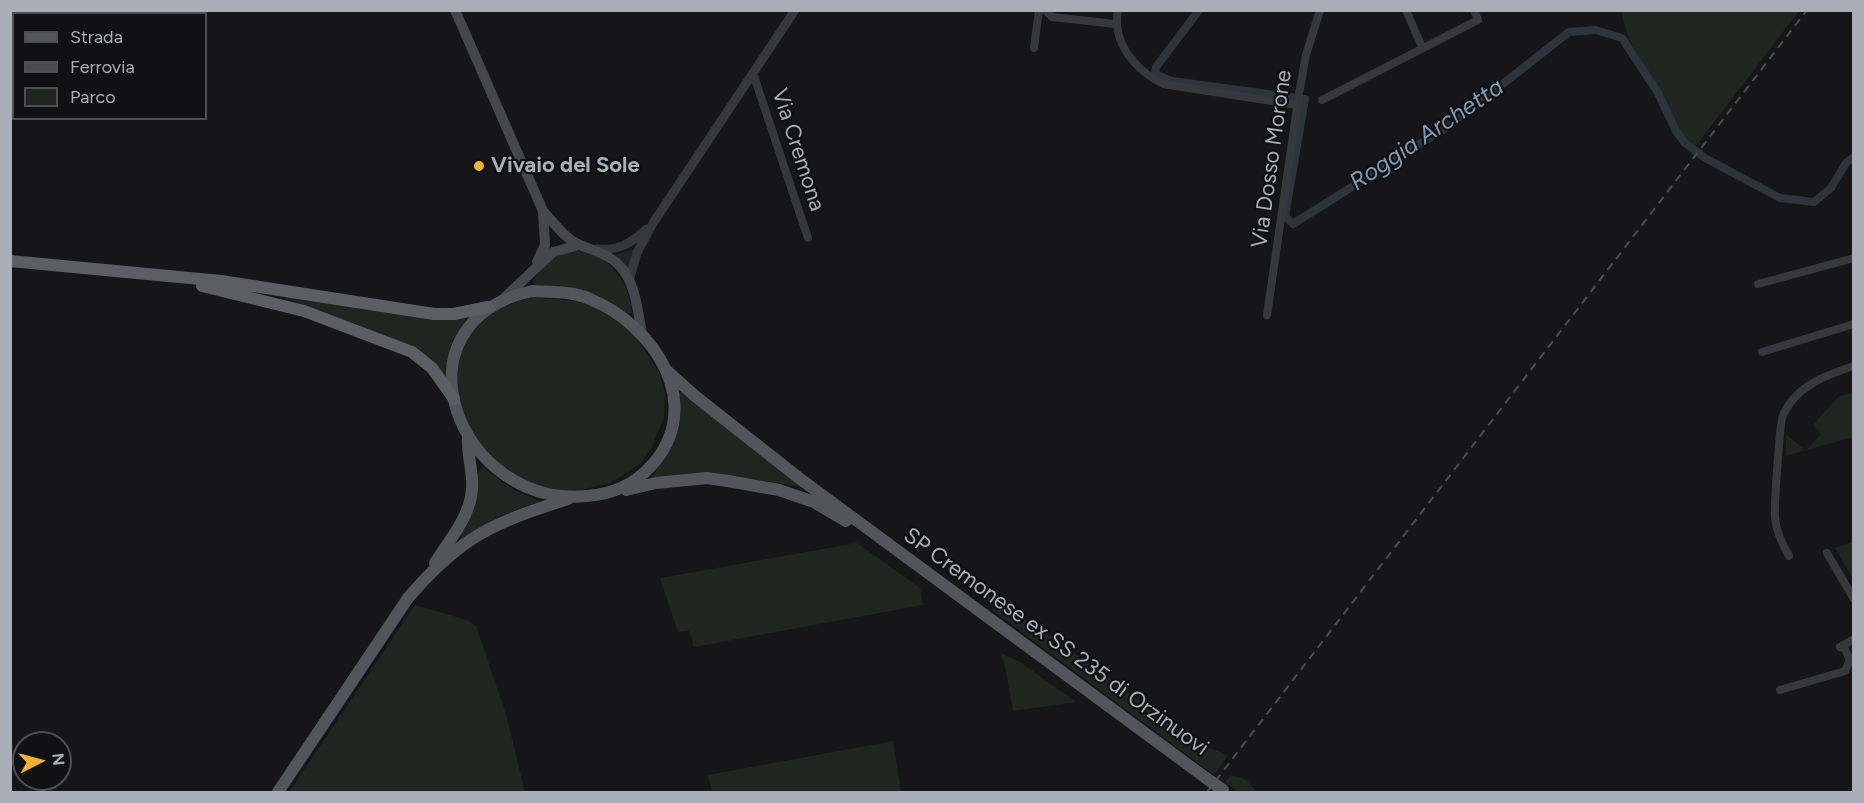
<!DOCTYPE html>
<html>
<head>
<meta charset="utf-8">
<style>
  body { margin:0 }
  #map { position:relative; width:1864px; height:803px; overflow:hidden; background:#161618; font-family:Figtree,sans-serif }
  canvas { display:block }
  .frame { position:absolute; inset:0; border:12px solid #a8adb8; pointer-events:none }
  .legend { position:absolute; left:12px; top:12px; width:195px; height:108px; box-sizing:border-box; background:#111113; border:2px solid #4d4f55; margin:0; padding:8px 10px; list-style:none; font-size:18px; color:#a8adb8 }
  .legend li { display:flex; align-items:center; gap:12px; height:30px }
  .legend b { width:30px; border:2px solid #4d4f55 }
  .north { position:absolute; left:12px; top:731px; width:60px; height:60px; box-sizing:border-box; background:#111113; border:2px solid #4d4f55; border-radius:50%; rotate:84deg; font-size:16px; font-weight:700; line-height:24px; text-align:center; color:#a8adb8 }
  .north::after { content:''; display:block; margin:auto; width:21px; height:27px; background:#f2b134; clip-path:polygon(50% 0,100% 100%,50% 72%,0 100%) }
</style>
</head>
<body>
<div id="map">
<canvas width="1864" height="803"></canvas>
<div class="frame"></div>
<ul class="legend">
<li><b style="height:8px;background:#53555c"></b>Strada</li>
<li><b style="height:8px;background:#4a4c52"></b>Ferrovia</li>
<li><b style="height:16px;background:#1e261f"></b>Parco</li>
</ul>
<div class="north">N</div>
</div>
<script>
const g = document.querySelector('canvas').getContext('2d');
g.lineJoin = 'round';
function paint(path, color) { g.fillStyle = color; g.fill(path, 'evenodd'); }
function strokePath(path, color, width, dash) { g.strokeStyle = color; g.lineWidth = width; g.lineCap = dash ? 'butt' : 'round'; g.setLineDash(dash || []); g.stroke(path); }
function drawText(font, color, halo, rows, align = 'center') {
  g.font = font + ' Figtree,sans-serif'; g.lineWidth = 4.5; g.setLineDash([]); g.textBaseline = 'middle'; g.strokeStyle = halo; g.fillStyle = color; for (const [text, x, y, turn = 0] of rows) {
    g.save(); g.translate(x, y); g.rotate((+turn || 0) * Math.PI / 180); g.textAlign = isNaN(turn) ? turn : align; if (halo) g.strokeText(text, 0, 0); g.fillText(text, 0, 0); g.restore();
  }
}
const green = new Path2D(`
  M1621,11V10L1799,11L1695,147L1676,127L1628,37Z
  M634,249L628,271L615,255Z
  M571,250C608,253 628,277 632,313H626C597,292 569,287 535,285L533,281L548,260Z
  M284,296L464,318L465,321L453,339L444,376L434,361L414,347L285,299Z
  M532,297L585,302L607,314L634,334L659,372L665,394L664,418L651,448L640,464L610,483L572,492L537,486L518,480L470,437L454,378L461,345L490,311Z
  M682,391L802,486L801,487L720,474L652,478L674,441L680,423L679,394Z
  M1853,393V437L1807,450L1821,434L1813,425L1839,396Z
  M1786,434L1805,450L1786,456Z
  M482,467L514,490L540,501L500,516L461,539L459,536L475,506L477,475Z
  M1853,542H1854L1853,579L1835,548Z
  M857,543L920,588L923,605L694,647L689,631L678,632L660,578Z
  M997,594L1005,603L1199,744L1228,755L1214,775L992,610Z
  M415,605L467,620L476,626L506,714L525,792H289Z
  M1000,653L1020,662L1076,702L1013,711L1005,666Z
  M893,741L901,792H712L708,775Z
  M1231,775L1245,779L1257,792H1239L1225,782Z`);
const canal = new Path2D(`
  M1199,10L1156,67L1155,74L1172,81L1305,99L1285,216L1293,224L1453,123L1569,32L1596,30L1622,38L1658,93L1676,131L1685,143L1705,158L1780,198L1814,202L1831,188L1846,163L1854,157`);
const minor = new Path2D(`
  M1045,10L1052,17L1115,24
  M1118,10C1112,43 1135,70 1163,84L1297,105
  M1406,10L1422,47
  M1034,48L1039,10
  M753,73L808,238
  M1322,100L1478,20L1474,10
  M1758,284L1854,258
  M1267,315L1299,94L1306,55L1320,10
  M1762,352L1854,324
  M1827,553L1854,599
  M1789,556C1782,544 1776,531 1775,517C1774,506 1780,421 1783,415C1796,386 1826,375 1854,366
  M1840,647L1854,639
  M1780,690L1845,671L1850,660L1843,645`);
const tertiary = new Path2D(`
  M597,249C619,251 631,243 647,229
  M629,280L637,253L653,223L795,10`);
const secondary = new Path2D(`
  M455,10L543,211C554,223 565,239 580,245C597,252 612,255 624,271C636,288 638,313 642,334
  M537,262L545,245L543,211
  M502,300L553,252L579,245`);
const primary = new Path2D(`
  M532,291C552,292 572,291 590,299C654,325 707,405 651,466C634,485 613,494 587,496C458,509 387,323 532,291Z
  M666,370L695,396L799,478L1206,778
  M626,490L656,483L707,478L728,481L779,490L814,502L846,521
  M435,563C451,537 475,512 472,479C471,464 467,451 468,437
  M278,792L408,598C461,536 493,523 568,499`);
const trunk = new Path2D(`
  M10,261L221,281L434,314H454L488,307
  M202,286L304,311L412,352L432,368L454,399`);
const rail = new Path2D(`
  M1207,792L1807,10`);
const primaryBridge = new Path2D(`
  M1206,778L1223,790`);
const markers = [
  [479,166,6,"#f2b134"]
];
const streetNames = [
  ["Via Cremona",798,150,72],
  ["Via Dosso Morone",1272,159,-82],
  ["SP Cremonese ex SS 235 di Orzinuovi",1056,642,36]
];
const poiNames = [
  ["Vivaio del Sole",491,166]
];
const waterNames = [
  ["Roggia Archetta",1427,135,-34]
];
paint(green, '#1e261f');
strokePath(canal, '#2c353c', 8);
strokePath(minor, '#37383d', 8);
strokePath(tertiary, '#37383d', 9);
strokePath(secondary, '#45474d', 10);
strokePath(primary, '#53555c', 12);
strokePath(trunk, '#5b5e65', 12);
strokePath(rail, '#4a4c52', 2, [8, 6]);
strokePath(primaryBridge, '#53555c', 12);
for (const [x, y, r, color] of markers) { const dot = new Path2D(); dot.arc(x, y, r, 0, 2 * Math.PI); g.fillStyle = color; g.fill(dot); strokePath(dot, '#111113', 2); }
drawText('22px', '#a8adb8', '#111113', streetNames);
drawText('bold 22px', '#a8adb8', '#111113', poiNames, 'left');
drawText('italic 24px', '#7f9bb3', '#111113', waterNames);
</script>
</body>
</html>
